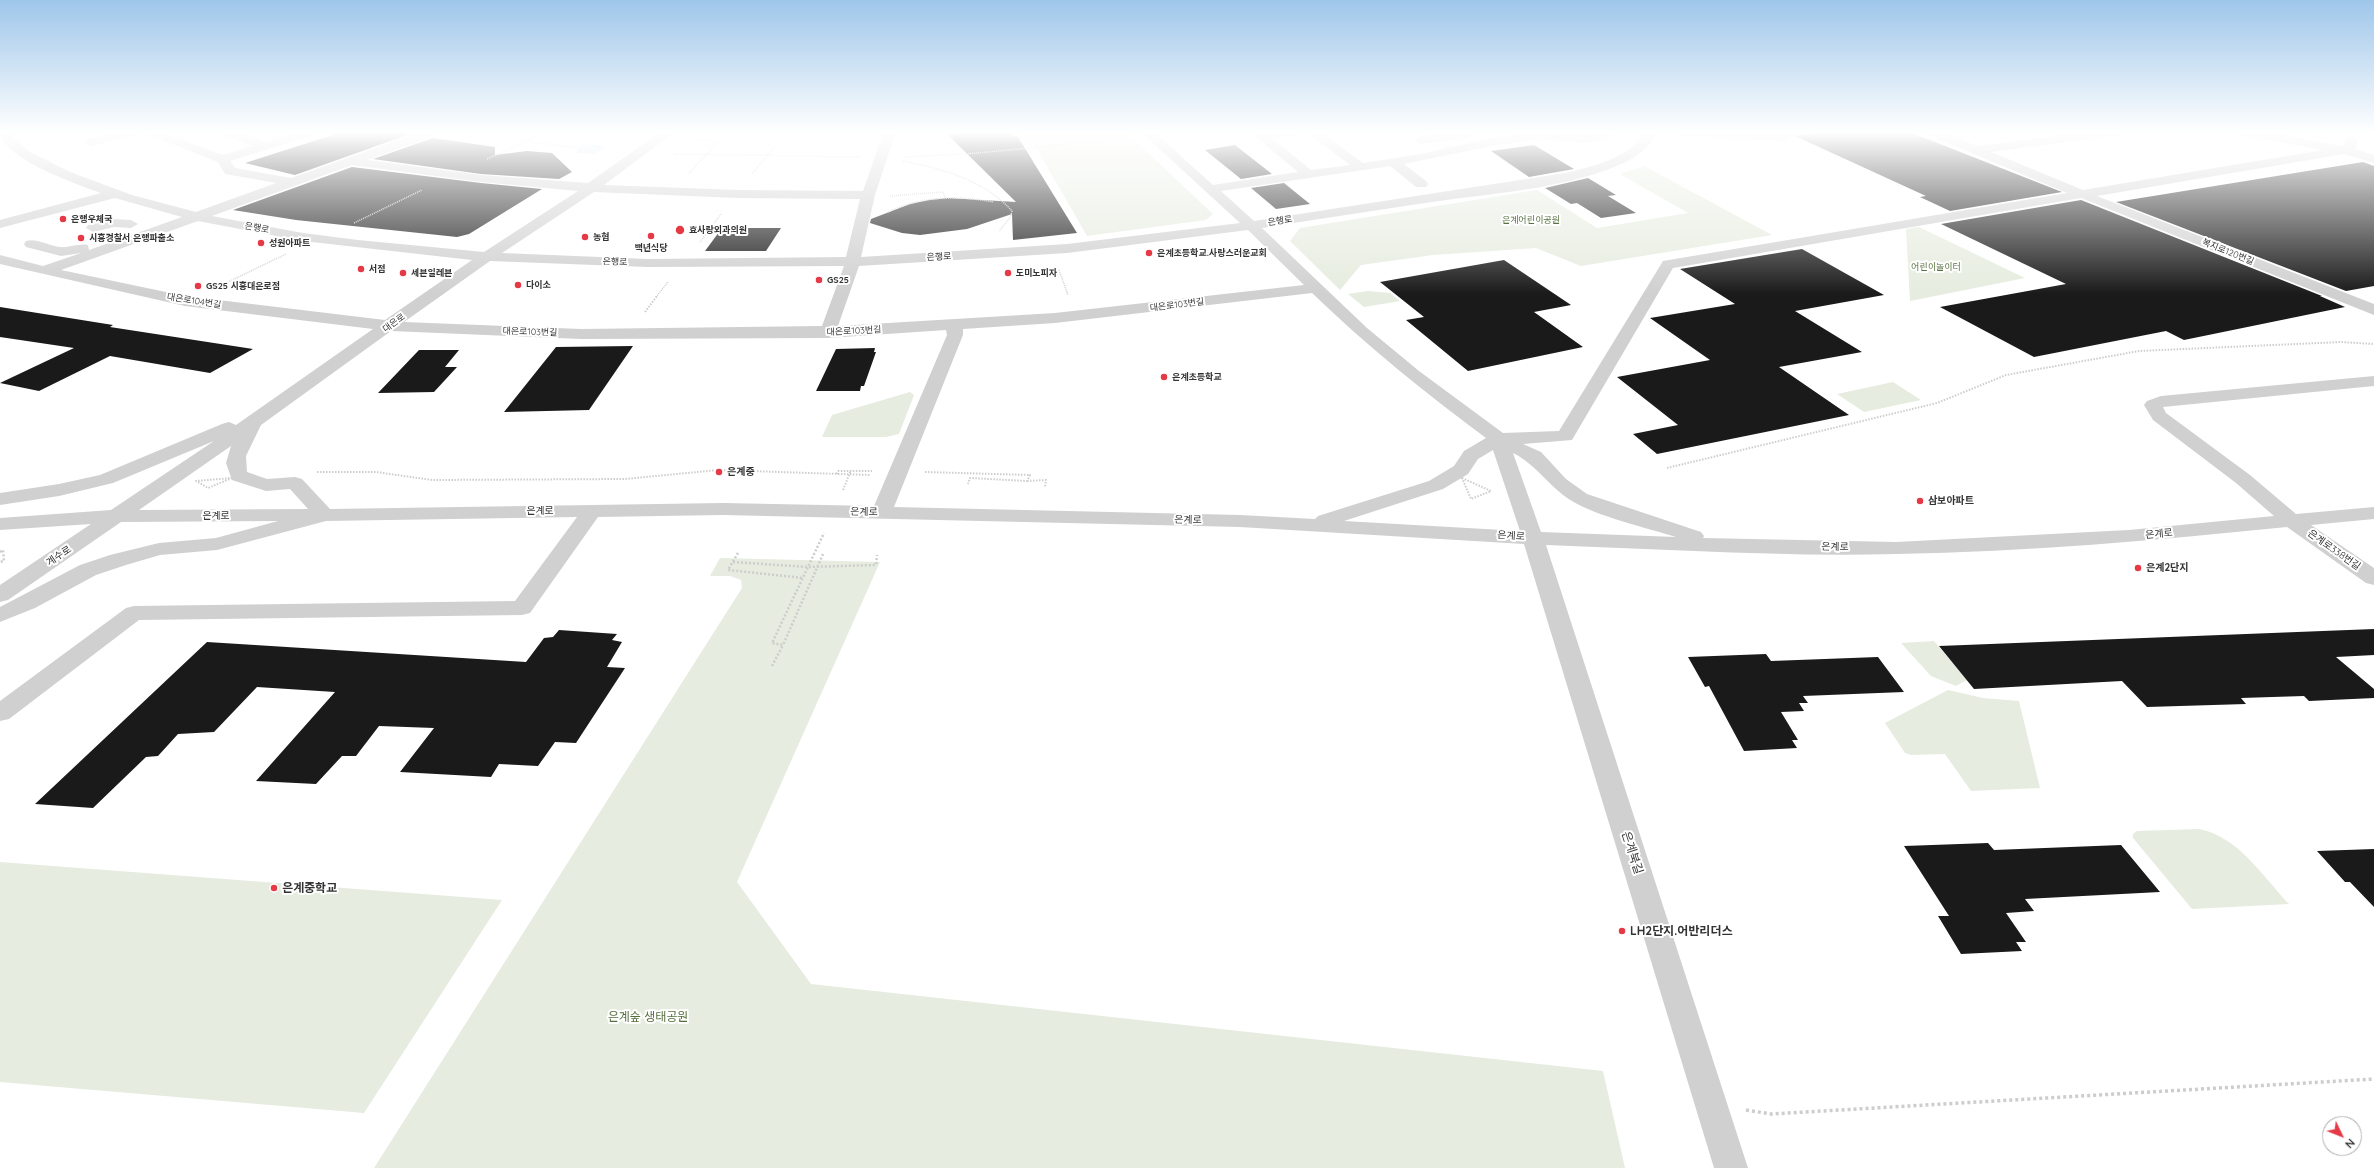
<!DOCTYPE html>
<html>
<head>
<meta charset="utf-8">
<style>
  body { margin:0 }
  #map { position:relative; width:2374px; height:1168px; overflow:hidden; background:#fff; font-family:Quicksand,sans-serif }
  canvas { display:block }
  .north { position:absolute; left:2322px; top:1116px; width:40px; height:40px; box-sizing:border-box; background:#fff; border:1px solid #adadad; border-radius:50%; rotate:133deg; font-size:11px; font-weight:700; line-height:16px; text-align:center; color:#333 }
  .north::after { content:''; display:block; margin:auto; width:14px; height:18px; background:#e63946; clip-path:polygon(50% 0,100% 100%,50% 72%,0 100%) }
</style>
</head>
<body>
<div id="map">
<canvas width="2374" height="1168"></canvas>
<div class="north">N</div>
</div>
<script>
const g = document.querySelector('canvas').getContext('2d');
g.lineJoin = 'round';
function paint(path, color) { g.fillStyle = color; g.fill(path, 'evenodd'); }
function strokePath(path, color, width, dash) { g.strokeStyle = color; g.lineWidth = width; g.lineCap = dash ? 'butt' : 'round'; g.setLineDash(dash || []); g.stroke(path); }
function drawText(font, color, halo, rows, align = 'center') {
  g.font = font + ' Quicksand,"Noto Sans KR",sans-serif'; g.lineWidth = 4; g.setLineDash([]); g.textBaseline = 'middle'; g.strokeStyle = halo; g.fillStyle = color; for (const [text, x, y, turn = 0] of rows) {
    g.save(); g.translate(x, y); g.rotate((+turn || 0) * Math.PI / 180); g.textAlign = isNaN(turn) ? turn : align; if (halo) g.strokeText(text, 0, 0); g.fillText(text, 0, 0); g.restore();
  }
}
const green = new Path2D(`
  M1026,131H1125L1213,214L1206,220L1087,236L1034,144L1013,146L1010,140Z
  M1644,166L1772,235L1581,266L1536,248L1433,255L1361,265L1340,290L1290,241L1300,228L1537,190L1597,228L1688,213L1620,174Z
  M1919,227L2025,278L1910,301L1906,229Z
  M1368,291L1390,293L1400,301L1364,307L1348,294Z
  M1893,382L1921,400L1864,412L1837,394Z
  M910,392L914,395L899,434L886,437H822L832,415Z
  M720,558L880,562L737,882L811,984L1603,1071L1625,1168H374L742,588L741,580L730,576H710Z
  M1934,641L1967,680L1956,686L1931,676L1901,643Z
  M1948,690L1983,698L2019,701L2040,788L1971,791L1945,754L1911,755L1905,753L1885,723Z
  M2199,829C2239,837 2262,876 2289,904L2192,909L2133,838V834L2137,831Z
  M0,862L502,900L364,1113L0,1082Z`);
const water = new Path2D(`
  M593,145L604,147L596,152L580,153L577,150Z`);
const building = new Path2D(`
  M345,131H387L410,134L295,175L245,163Z
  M977,131H999L1018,137L1077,233L1013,240L1012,214L967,229L920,235L902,233L870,223L871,219L910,204L929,200L948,198L1016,202L948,135Z
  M1837,131H1907L2062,192L1950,211L1920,197L1926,196L1795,136Z
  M433,138L495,147V155L527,151L552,153L572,172L559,179L481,174L373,159Z
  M1235,145L1272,174L1241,179L1205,150Z
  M1534,145L1574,169L1529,177L1491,151Z
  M2363,162L2374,166V286L2346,291L2116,202Z
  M352,167L481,183L542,189L469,234L457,237L296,220L233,210Z
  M1588,178L1616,195L1608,196L1636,213L1601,218L1577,203L1571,204L1545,188Z
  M1284,183L1310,204L1276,209L1251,188Z
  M2081,200L2322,296H2320L2345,307L2184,340L2166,331L2034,357L1940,307L2066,284L1941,224Z
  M722,228H781L766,251H705Z
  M1802,249L1884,295L1795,311L1862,352L1779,367L1849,415L1657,454L1633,434L1678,425L1617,377L1710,360L1650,318L1735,304L1680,269Z
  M1504,260L1571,305L1534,312L1583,347L1468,371L1406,320L1424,317L1380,282Z
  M0,307L113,325L110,327L253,349L210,373L110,356L39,391L0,383L74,348L0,337Z
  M633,346L589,410L504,412L556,347Z
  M875,348L874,352H876L864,386H861L860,391H816L836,349Z
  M419,350H459L445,367H457L434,392L378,393Z
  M2374,629V655L2336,657L2374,689V698L2309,701L2304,696L2241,698L2246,704L2147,707L2122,681L1974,689L1939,646Z
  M559,630L617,634L612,640L622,642L607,667L625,668L576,743L555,742L538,766L499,764L491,777L400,772L434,728L379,726L356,756H342L316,784L256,781L335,692L257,687L214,732L178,734L158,756L146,757L93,808L35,804L207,642L526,662L544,638L553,637Z
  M1766,654L1771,661L1878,657L1904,692L1803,696L1808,703H1799L1804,711L1781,712L1798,740H1792L1797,748L1744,751L1709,686L1705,687L1688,657Z
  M1988,843L1994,850L2121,845L2160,892L2025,899L2034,911L2006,913L2026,942H2016L2022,951L1961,954L1938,916H1949L1904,846Z
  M2374,849V907L2350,882H2345L2317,851Z`);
const pathFar3 = new Path2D(`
  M1057,131L1070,133L1096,131
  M456,132L580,148
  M1179,132L1187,131
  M1069,144L1067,137L1070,133
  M589,145L604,147L594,153L577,152L581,147Z
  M674,154L859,157
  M904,157L978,153L1128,138
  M487,159L549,131
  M903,161C943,169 984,180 1012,211L1010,218L999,231
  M689,173L719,141L692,140
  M752,174L788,131
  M890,196L943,192L945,198
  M888,212C922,196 957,195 993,202
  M354,223L422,190
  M700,242L721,214
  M1059,270L1068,295
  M224,284L286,254
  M656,297L668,282`);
const pathFar2 = new Path2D(`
  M645,312L657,296
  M1667,468L1937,403L2006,375L2139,351L2341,342L2374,344
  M317,472H376L432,480L625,479L718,470L871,475
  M925,472L1030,475L1027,481L970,478L968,484
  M837,474L838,471H872
  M232,478L208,488L196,481Z
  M1462,478L1491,491L1471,499Z
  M1027,481L1046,480L1045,487
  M843,490L851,470`);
const pathFar1 = new Path2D(`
  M0,552L3,550L4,561L0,562
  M738,553L728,570L803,578
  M823,554L783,645L772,643L824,533
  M733,562L808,567L876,565L877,555
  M772,666L783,645`);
const path = new Path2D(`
  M1746,1110L1771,1114L2374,1079`);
const minor = new Path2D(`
  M0,131H8L16,140L30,152L70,172L132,195L196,212L276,183L225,174L218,162L144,133L91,146L85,142L87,139L124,131H159L223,155L253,146L220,134L218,131H235L266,142L301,131H315L314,135L230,161L235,168L291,178L424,131H441L439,134L367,160L481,175L588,183L662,131H676L604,185L738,190L863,191L884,131H896L875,195L861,257L1067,244L1240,223L1140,131H1153L1213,185L1298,172L1257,138L1255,135L1257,132L1266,131H1302L1296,135L1271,137L1311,170L1350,165L1305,131H1319L1363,163L1421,154L1496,137L1541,131L1585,135L1604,131H1620L1606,139L1585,143L1541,139L1496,145L1404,164L1426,181L1428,184L1426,187H1416L1390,166L1221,191L1254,221L1565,173C1595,166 1629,158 1647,131H1659C1650,147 1636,158 1619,165C1567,187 1508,192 1453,199C1389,208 1325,218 1262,228L1367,328L1419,371L1503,433L1559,431L1663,261L2067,193L1926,134L1924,131H1940L1977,146L2094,131H2126L2120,135L1991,152L2083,190L2323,150L2241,135L2235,131H2260L2343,146L2348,137L2352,136L2358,140L2355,149L2374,155V163L2344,154L2097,196L2374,304V315L2081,198L1673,268L1572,440L1523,444L1541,452L1566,479L1587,494L1701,532L1704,536L1703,538L1896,542L2129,530L2274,516L2236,483L2153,420L2144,405L2147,401L2161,396L2374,376V386L2163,407L2166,413L2250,475L2296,514L2374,507V519L2311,525L2374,568V585L2366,583L2287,527C2157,540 2027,552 1896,554C1780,557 1662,549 1546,545L1748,1168H1714L1524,544L1240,527L723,515L598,517L530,613L522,615L139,620L9,719L0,721V701L126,608L134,606L515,601L577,517L326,521L217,550L160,555L126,565L96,575L35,608L0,622V607L80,565L110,555L159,543L216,538L278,521L121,522L8,600L0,602V585L91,524L0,530V518L111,510L214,441L113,483L59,496L0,505V493L59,484L100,475L222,424L229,422L236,425L373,329L185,306L0,264V255L43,266L81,253L61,256L26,247L24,244L26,241C37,238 49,246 60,247C69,248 78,243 88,245L89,250L182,217L115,198L0,228V220L101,193C79,185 0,158 0,131ZM352,165L481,182L578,191L484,252L358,240L303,233L212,216ZM594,192L738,198L860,199L846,257L648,259L502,253ZM198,221L303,241L472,260L385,320L185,296L61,270ZM1248,230L1304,285L1055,313L838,326L859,266L1067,253ZM490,261L648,267L844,266L822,326L581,329L404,322ZM1312,293C1367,346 1425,393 1486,438L1464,451L1454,466L1429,481L1318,516L1315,519L1240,515L894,507L963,335V329L1055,323ZM946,330L947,335L874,506L723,503L330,509L302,479L295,477L267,479L247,472L246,456L261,425L391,331L581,339L828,338ZM231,446L226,463L232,480L266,491L290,489L308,509L139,510ZM1493,450L1520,531L1344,521L1443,489L1468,474L1478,459ZM1513,453C1537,465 1550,488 1572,501C1596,516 1647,528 1676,537L1541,532Z
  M1464,131H1471L1473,134L1467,138L1421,144L1415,140L1421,136Z
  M1673,131L1781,133L1787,131H1802L1783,141L1679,135Z
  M114,219L131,220L138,224L131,228L114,227L93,232L86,228L88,225Z`);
const markers = [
  [63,219,4,"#e63946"],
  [680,230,5,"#e63946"],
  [651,236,4,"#e63946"],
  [585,237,4,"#e63946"],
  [81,238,4,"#e63946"],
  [261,243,4,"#e63946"],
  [1149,253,4,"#e63946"],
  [361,269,4,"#e63946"],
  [403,273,4,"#e63946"],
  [1008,273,4,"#e63946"],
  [819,280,4,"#e63946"],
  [518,285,4,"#e63946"],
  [198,286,4,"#e63946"],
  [1164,377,4,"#e63946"],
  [719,472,4,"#e63946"],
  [1920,501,4,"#e63946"],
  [2138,568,4,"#e63946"],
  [274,888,4,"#e63946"],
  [1622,931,4,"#e63946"]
];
const farPoinames = [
  ["은행우체국",71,219],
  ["효사랑외과의원",689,230],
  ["농협",593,237],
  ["시흥경찰서 은행파출소",89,238],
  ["성원아파트",269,243],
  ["백년식당",651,248,"center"],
  ["은계초등학교.사랑스러운교회",1157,253],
  ["서점",369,269],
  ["세븐일레븐",411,273],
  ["도미노피자",1016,273],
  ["GS25",827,280],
  ["다이소",526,285],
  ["GS25 시흥대은로점",206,286],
  ["은계초등학교",1172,377]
];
const farParknames = [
  ["은계어린이공원",1531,220],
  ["어린이놀이터",1936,267]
];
const farStreetnames = [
  ["은행로",1280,221,-9],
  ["은행로",257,228,10],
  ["복지로120번길",2228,252,22],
  ["은행로",939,257,-3],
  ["은행로",615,262,2],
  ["대은로104번길",194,301,9],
  ["대은로103번길",1177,305,-7],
  ["대은로",394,323,-36],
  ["대은로103번길",854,331,-3],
  ["대은로103번길",530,332,2]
];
const poiNames = [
  ["은계중",727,472],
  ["삼보아파트",1928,501],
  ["은계2단지",2146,568]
];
const streetNames = [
  ["은계로",540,511],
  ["은계로",864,512,1],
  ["은계로",216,516],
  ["은계로",1188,520,1],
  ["은계로",2159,534,-5],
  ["은계로",1511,536,4],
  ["은계로",1835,547,1],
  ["은계로338번길",2334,550,35],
  ["계수로",59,556,-34]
];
const nearStreetnames = [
  ["은계북길",1632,853,72]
];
const nearPoinames = [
  ["은계중학교",282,888],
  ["LH2단지.어반리더스",1630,931]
];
const nearParknames = [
  ["은계숲 생태공원",648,1017]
];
paint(green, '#e6ecdf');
paint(water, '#cfe2ee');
paint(building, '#1a1a1a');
strokePath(pathFar3, '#cdcdcd', 1.5, [1, 1]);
strokePath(pathFar2, '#cdcdcd', 2, [1.5, 1.5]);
strokePath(pathFar1, '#cdcdcd', 2.5, [2, 2]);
strokePath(path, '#cdcdcd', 3.5, [3, 3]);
paint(minor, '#d0d0d0');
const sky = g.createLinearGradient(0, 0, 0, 294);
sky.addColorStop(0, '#9ec6ea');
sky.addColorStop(0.45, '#fff');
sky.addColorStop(1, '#ffffff00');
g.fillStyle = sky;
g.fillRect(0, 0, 2374, 294);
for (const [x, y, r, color] of markers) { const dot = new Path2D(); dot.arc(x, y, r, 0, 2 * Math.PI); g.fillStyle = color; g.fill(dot); strokePath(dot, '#fff', 1.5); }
drawText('bold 9px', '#333', '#fff', farPoinames, 'left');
drawText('9px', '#56703f', '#fff', farParknames);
drawText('9px', '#333', '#fff', farStreetnames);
drawText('bold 10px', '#333', '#fff', poiNames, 'left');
drawText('10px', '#333', '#fff', streetNames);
drawText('12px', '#333', '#fff', nearStreetnames);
drawText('bold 12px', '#333', '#fff', nearPoinames, 'left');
drawText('12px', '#56703f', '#fff', nearParknames);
</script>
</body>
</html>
